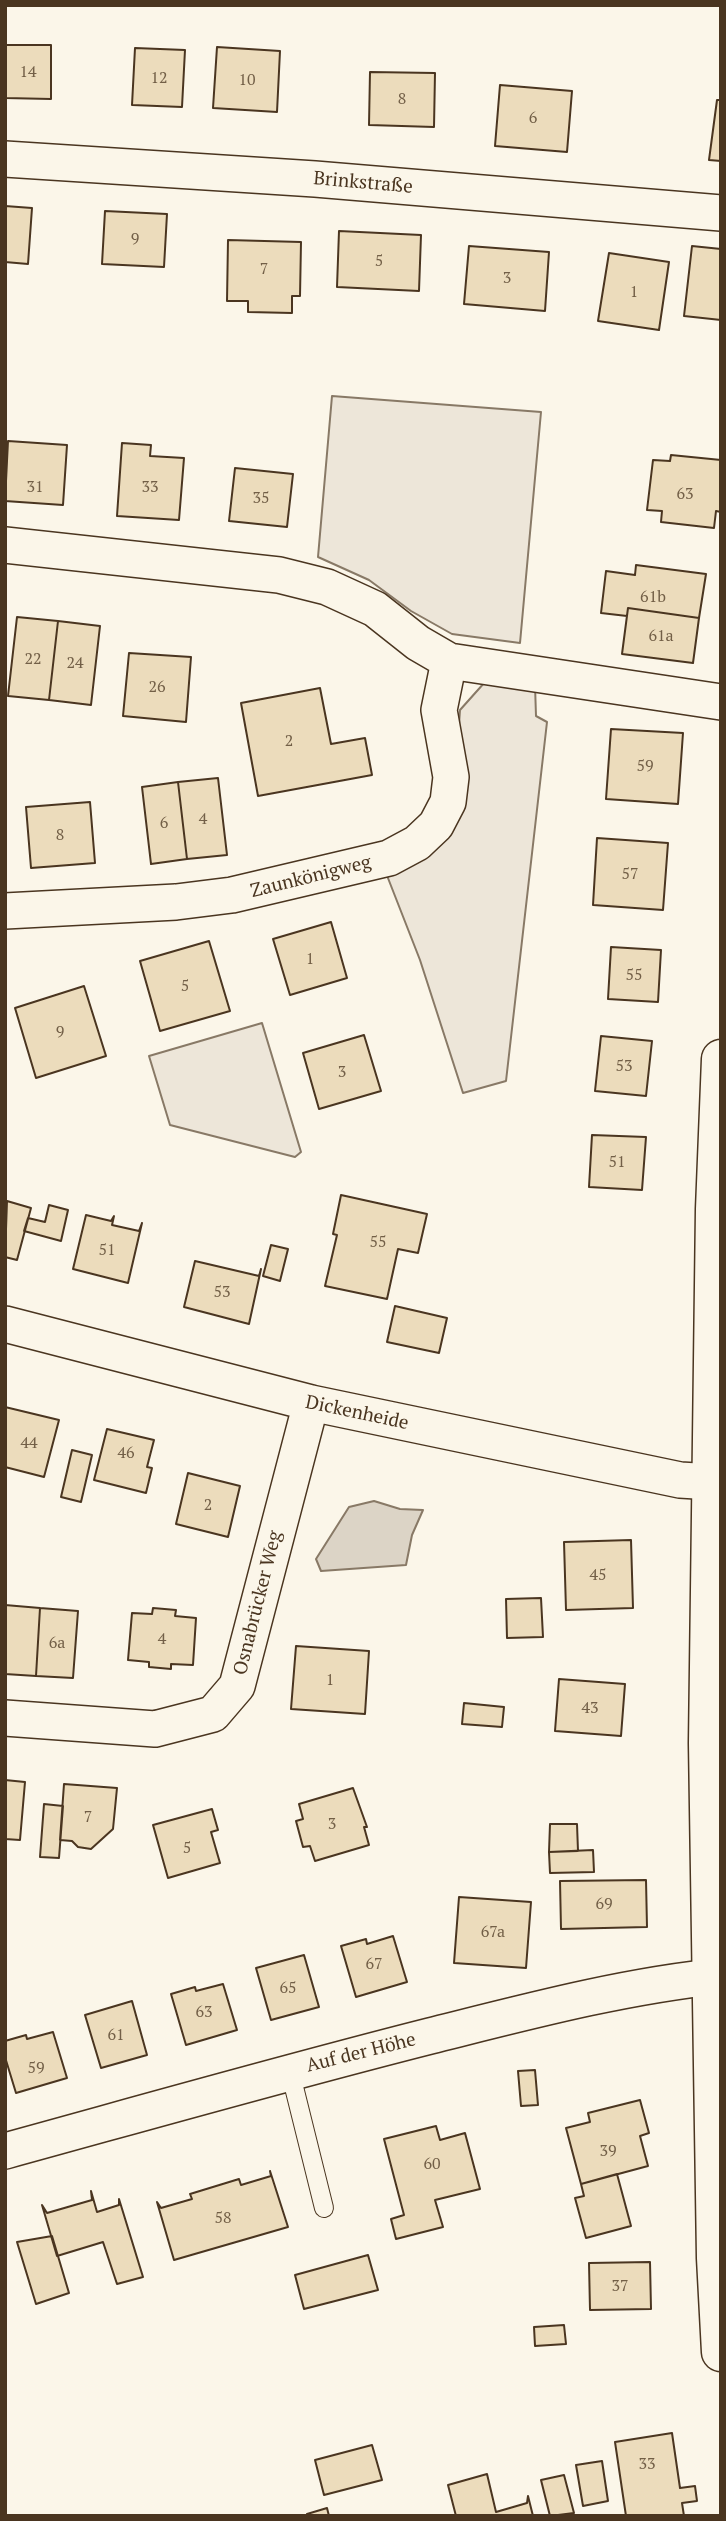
<!DOCTYPE html>
<html>
<head>
<meta charset="utf-8">
<style>
  body { margin:0 }
  #map { position:relative; width:726px; height:2521px; overflow:hidden; background:#fbf6e9; font-family:"PT Serif",serif }
  canvas { display:block }
  .frame { position:absolute; inset:0; border:7px solid #4a3520; pointer-events:none }
</style>
</head>
<body>
<div id="map">
<canvas width="726" height="2521"></canvas>
<div class="frame"></div>
</div>
<script>
const g = document.querySelector('canvas').getContext('2d');
g.lineJoin = 'round';
function paint(path, color) { g.fillStyle = color; g.fill(path, 'evenodd'); }
function strokePath(path, color, width, dash) { g.strokeStyle = color; g.lineWidth = width; g.lineCap = dash ? 'butt' : 'round'; g.setLineDash(dash || []); g.stroke(path); }
function drawText(font, color, halo, rows, align = 'center') {
  g.font = font + ' "PT Serif",serif'; g.lineWidth = 5; g.setLineDash([]); g.textBaseline = 'middle'; g.strokeStyle = halo; g.fillStyle = color; for (const [text, x, y, turn = 0] of rows) {
    g.save(); g.translate(x, y); g.rotate((+turn || 0) * Math.PI / 180); g.textAlign = isNaN(turn) ? turn : align; if (halo) g.strokeText(text, 0, 0); g.fillText(text, 0, 0); g.restore();
  }
}
const green = new Path2D(`
  M332,396L541,412L520,643L452,634L411,611L369,580L318,557Z
  M485,682L535,685L536,716L547,722L506,1081L463,1093L420,960L386,873L402,866L458,739L460,710Z
  M262,1023L301,1152L295,1157L170,1125L149,1056Z`);
const water = new Path2D(`
  M374,1501L400,1509L423,1510L412,1535L406,1565L321,1571L316,1559L349,1507Z`);
const building = new Path2D(`
  M5,45H51V99L5,98Z
  M217,47L280,51L277,112L213,108Z
  M135,48L185,50L182,107L132,105Z
  M370,72L435,73L434,127L369,125Z
  M500,85L572,91L567,152L495,146Z
  M717,100H721V161L709,160Z
  M5,206L32,208L28,264L5,262Z
  M105,211L167,214L164,267L102,264Z
  M339,231L421,235L419,291L337,287Z
  M228,240L301,242L300,296H292V313L248,312V301H227Z
  M469,246L549,252L545,311L464,304Z
  M692,246L721,249V320L684,316Z
  M609,253L669,262L659,330L598,321Z
  M8,441L67,445L63,505L5,501Z
  M122,443L151,445L150,456L184,458L179,520L117,516Z
  M671,455L721,460V512L716,511L714,528L661,522L662,511L647,510L653,460L670,461Z
  M235,468L293,474L287,527L229,521Z
  M636,565L706,574L699,618L628,608L627,616L601,613L606,571L635,575Z
  M628,608L699,618L693,663L622,654Z
  M17,617L58,621L49,700L8,696Z
  M58,621L100,626L91,705L49,700Z
  M129,653L191,657L186,722L123,716Z
  M320,688L331,744L365,738L372,775L258,796L241,703Z
  M611,729L683,733L678,804L606,799Z
  M218,778L227,855L187,859L178,782Z
  M178,782L187,859L151,864L142,787Z
  M90,802L95,863L31,868L26,807Z
  M597,838L668,843L663,910L593,905Z
  M331,922L347,978L290,995L273,939Z
  M209,941L230,1011L160,1031L140,961Z
  M611,947L661,950L658,1002L608,999Z
  M84,986L106,1056L36,1078L15,1008Z
  M364,1035L381,1091L319,1109L303,1053Z
  M601,1036L652,1041L646,1096L595,1091Z
  M592,1135L646,1137L642,1190L589,1187Z
  M341,1195L427,1214L418,1253L398,1249L387,1299L325,1286L337,1235L333,1234Z
  M7,1201L31,1208L17,1260L5,1257Z
  M49,1205L68,1210L61,1241L24,1231L28,1218L45,1222Z
  M86,1215L111,1221L114,1216L112,1225L139,1231L142,1223L128,1283L73,1269Z
  M271,1245L288,1249L280,1281L263,1276Z
  M195,1261L259,1276L261,1269L249,1324L184,1307Z
  M395,1306L447,1318L439,1353L387,1342Z
  M5,1407L59,1420L44,1477L5,1467Z
  M107,1429L154,1440L147,1467L152,1468L146,1493L94,1480Z
  M72,1450L92,1455L81,1502L61,1497Z
  M188,1473L240,1486L228,1537L176,1524Z
  M631,1540L633,1608L566,1610L564,1542Z
  M541,1598L543,1637L507,1638L506,1599Z
  M5,1605L40,1608L36,1676L5,1674Z
  M40,1608L78,1611L73,1678L36,1676Z
  M153,1608L176,1610L175,1616L196,1618L193,1665L171,1664V1669L149,1667V1662L128,1660L132,1613L152,1614Z
  M296,1646L369,1651L365,1714L291,1709Z
  M559,1679L625,1684L621,1736L555,1731Z
  M464,1703L504,1707L502,1727L462,1724Z
  M5,1780L25,1782L20,1840L5,1839Z
  M64,1784L117,1788L113,1829L91,1849L78,1847L72,1841L60,1840Z
  M353,1788L367,1827H364L369,1845L315,1861L310,1846L303,1847L296,1821L303,1819L299,1804Z
  M44,1804L63,1806L59,1858L40,1857Z
  M212,1809L218,1830L211,1832L220,1863L168,1878L153,1825Z
  M550,1824H577L578,1851L549,1852Z
  M593,1850L594,1872L550,1873L549,1852Z
  M646,1880L647,1927L561,1929L560,1881Z
  M459,1897L531,1902L526,1968L454,1963Z
  M393,1936L407,1982L356,1997L341,1946L366,1939L367,1944Z
  M304,1955L319,2007L271,2020L256,1968Z
  M223,1984L237,2030L186,2045L171,1994L195,1987L196,1991Z
  M132,2001L147,2055L101,2068L85,2015Z
  M53,2032L67,2078L16,2093L5,2057V2041L26,2035L27,2039Z
  M535,2070L538,2105L521,2106L518,2071Z
  M640,2100L649,2133L640,2136L648,2166L581,2184L566,2128L590,2122L588,2113Z
  M436,2126L440,2140L465,2133L480,2189L435,2200L443,2227L396,2239L391,2219L404,2215L384,2139Z
  M270,2171L288,2227L174,2260L157,2202L161,2208L192,2199L190,2194L239,2179L241,2185L271,2176Z
  M617,2174L631,2226L586,2238L575,2198L584,2196L581,2184Z
  M91,2191L97,2212L119,2205V2199L143,2277L117,2284L103,2242L57,2256L42,2205L47,2213L92,2200Z
  M52,2236L69,2293L36,2304L17,2242Z
  M368,2255L378,2290L304,2309L295,2275Z
  M650,2262L651,2309L590,2310L589,2263Z
  M564,2325L566,2344L535,2346L534,2327Z
  M672,2433L680,2488L695,2486L697,2501L682,2503L684,2516H626L615,2442Z
  M372,2445L382,2480L324,2495L315,2460Z
  M602,2461L608,2501L583,2506L576,2465Z
  M487,2474L496,2512L527,2503L528,2496L533,2516H456L448,2485Z
  M564,2475L574,2513L550,2516L541,2480Z
  M327,2508L329,2516H307V2514Z`);
const service = new Path2D(`
  M290,2071L324,2208`);
const minor = new Path2D(`
  M5,159L315,179L721,213
  M5,545L279,575L327,587L375,609L418,643L449,661L721,702
  M5,911L176,902L232,895L389,858L417,843L436,825L448,802L451,777L439,710L449,661
  M5,1324L311,1403L680,1480L713,1482
  M5,1718L155,1729L213,1714L237,1686L311,1403
  M5,2151C147,2112 288,2072 430,2036C526,2012 623,1986 721,1976`);
const tertiary = new Path2D(`
  M721,1059L715,1209L708,1743L716,2258L721,2352`);
const numberNames = [
  ["14",28,72],
  ["12",159,78],
  ["10",247,80],
  ["8",402,99],
  ["6",533,118],
  ["9",135,239],
  ["5",379,261],
  ["7",264,269],
  ["3",507,278],
  ["1",634,292],
  ["31",35,487],
  ["33",150,487],
  ["63",685,494],
  ["35",261,498],
  ["61b",653,597],
  ["61a",661,636],
  ["22",33,659],
  ["24",75,663],
  ["26",157,687],
  ["2",289,741],
  ["59",645,766],
  ["4",203,819],
  ["6",164,823],
  ["8",60,835],
  ["57",630,874],
  ["1",310,959],
  ["55",634,975],
  ["5",185,986],
  ["9",60,1032],
  ["53",624,1066],
  ["3",342,1072],
  ["51",617,1162],
  ["55",378,1242],
  ["51",107,1250],
  ["53",222,1292],
  ["44",29,1443],
  ["46",126,1453],
  ["2",208,1505],
  ["45",598,1575],
  ["4",162,1639],
  ["6a",57,1643],
  ["1",330,1680],
  ["43",590,1708],
  ["7",88,1817],
  ["3",332,1824],
  ["5",187,1848],
  ["69",604,1904],
  ["67a",493,1932],
  ["67",374,1964],
  ["65",288,1988],
  ["63",204,2012],
  ["61",116,2035],
  ["59",36,2068],
  ["39",608,2151],
  ["60",432,2164],
  ["58",223,2218],
  ["37",620,2286],
  ["33",647,2464]
];
const streetNames = [
  ["Brinkstraße",363,183,5],
  ["Zaunkönigweg",311,877,-14],
  ["Dickenheide",357,1413,12],
  ["Osnabrücker Weg",258,1603,-76],
  ["Auf der Höhe",361,2053,-14]
];
paint(green, '#ede6d9');
strokePath(green, '#887966', 2);
paint(water, '#dcd4c6');
strokePath(water, '#887966', 2);
paint(building, '#ecdcbc');
strokePath(building, '#4a3520', 2);
strokePath(service, '#4a3520', 20);
strokePath(minor, '#4a3520', 38);
strokePath(tertiary, '#4a3520', 41);
strokePath(service, '#fbf6e9', 18);
strokePath(minor, '#fbf6e9', 35);
strokePath(tertiary, '#fbf6e9', 38);
drawText('16px', '#725f47', null, numberNames);
drawText('19px', '#4a3520', '#fbf6e9', streetNames);
</script>
</body>
</html>
